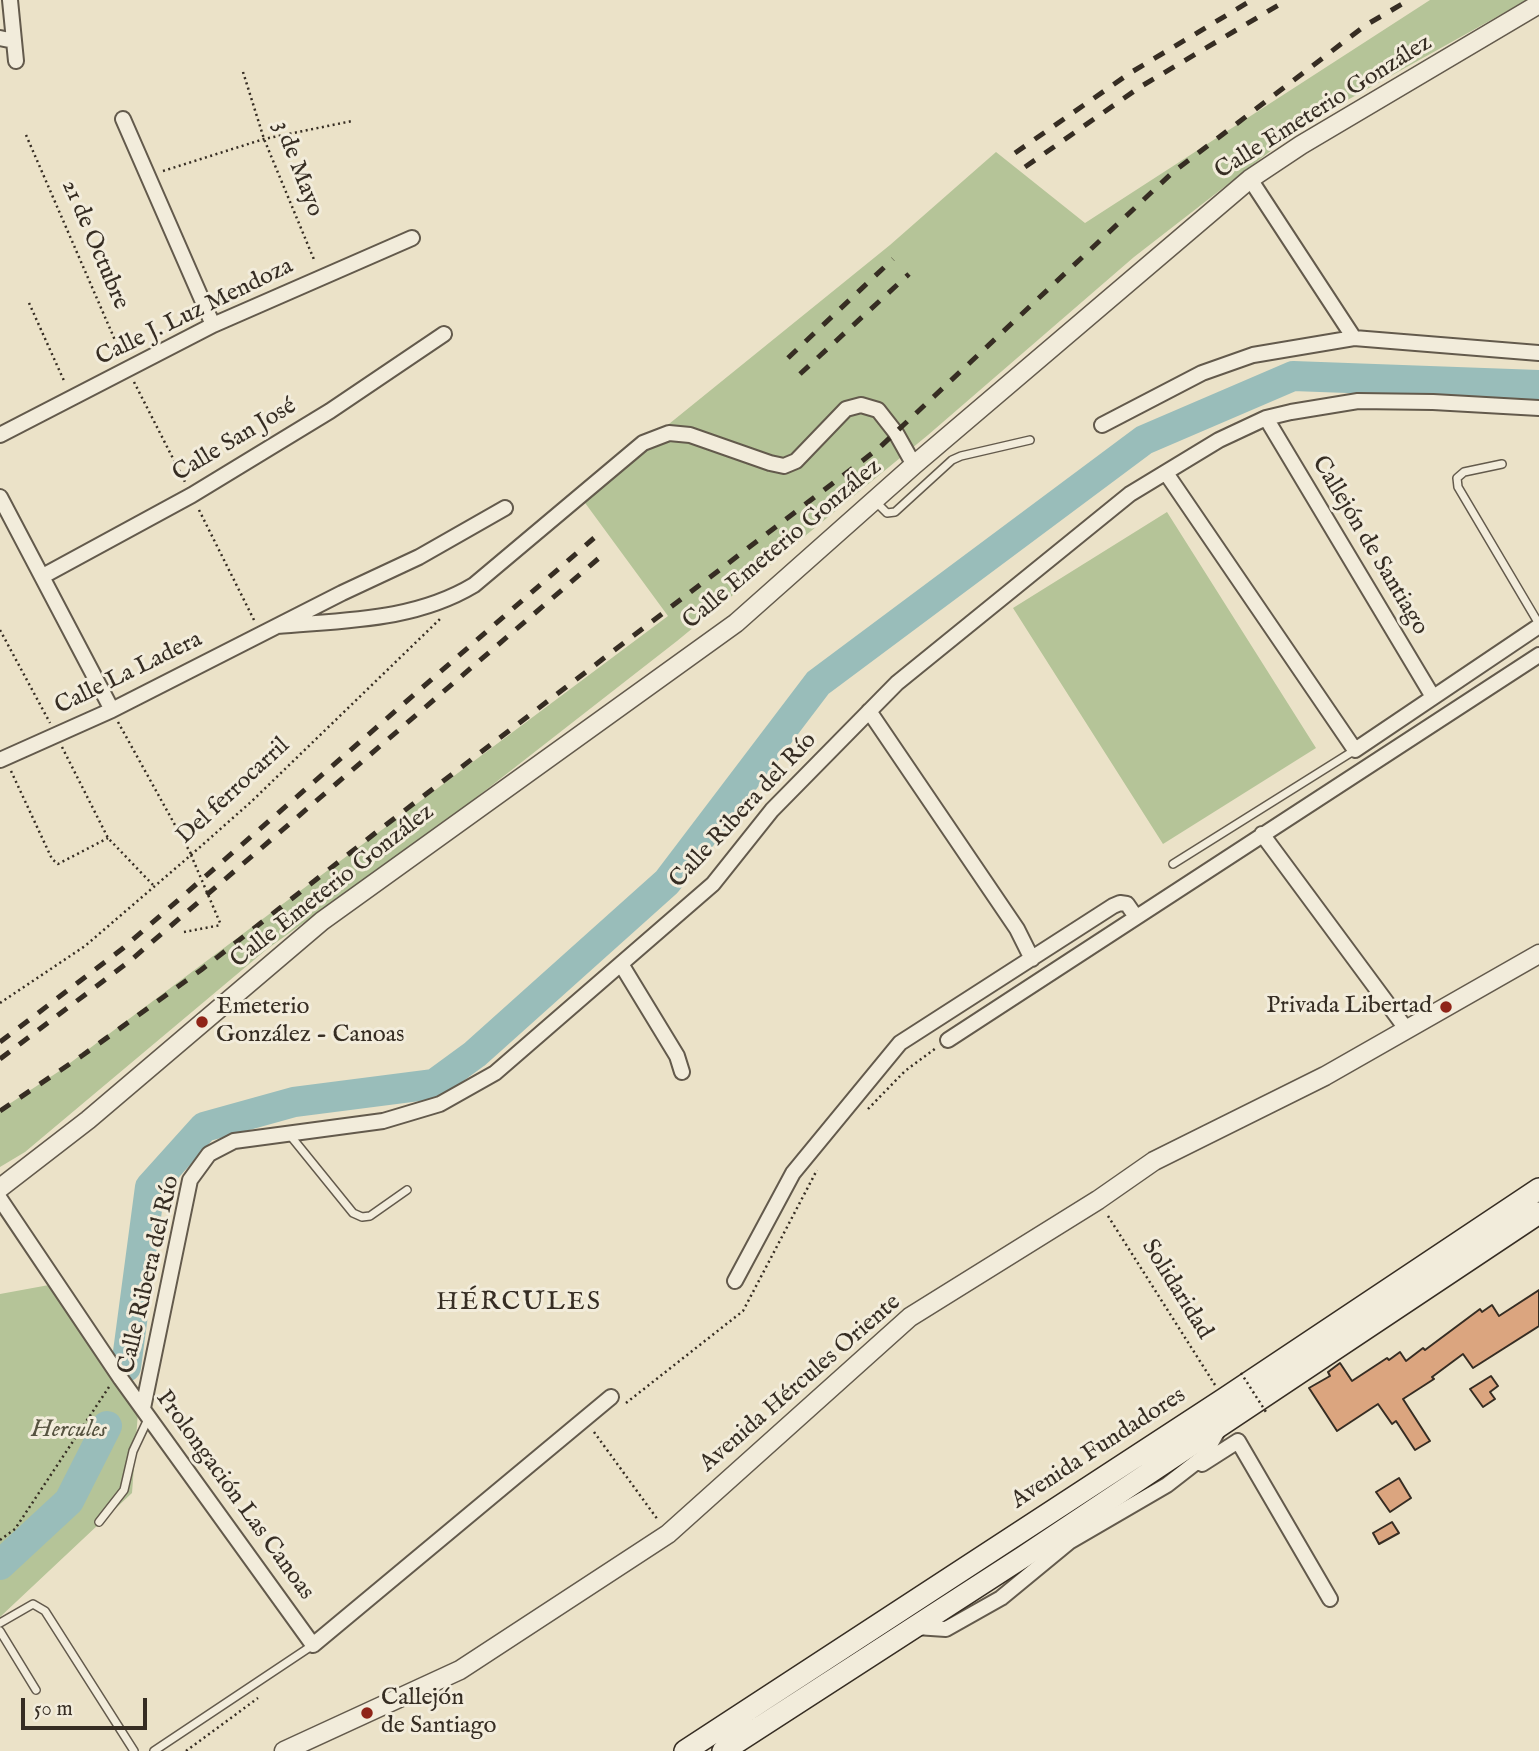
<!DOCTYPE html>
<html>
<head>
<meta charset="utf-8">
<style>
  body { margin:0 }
  #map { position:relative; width:1539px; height:1751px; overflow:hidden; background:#ebe2c8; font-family:"IM FELL English",serif }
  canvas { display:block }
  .scale { position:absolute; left:21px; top:1698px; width:126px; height:32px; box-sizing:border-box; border:4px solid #362d23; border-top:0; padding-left:9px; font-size:21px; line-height:24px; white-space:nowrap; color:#362d23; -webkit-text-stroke:5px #f2ecdb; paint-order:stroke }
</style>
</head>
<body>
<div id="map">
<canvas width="1539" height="1751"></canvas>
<div class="scale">50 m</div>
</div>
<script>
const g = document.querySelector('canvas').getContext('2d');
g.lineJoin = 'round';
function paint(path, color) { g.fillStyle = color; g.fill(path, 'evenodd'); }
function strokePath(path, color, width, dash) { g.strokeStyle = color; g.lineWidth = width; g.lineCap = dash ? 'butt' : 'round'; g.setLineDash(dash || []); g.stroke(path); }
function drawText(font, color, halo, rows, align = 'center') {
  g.font = font + ' "IM FELL English",serif'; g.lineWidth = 6; g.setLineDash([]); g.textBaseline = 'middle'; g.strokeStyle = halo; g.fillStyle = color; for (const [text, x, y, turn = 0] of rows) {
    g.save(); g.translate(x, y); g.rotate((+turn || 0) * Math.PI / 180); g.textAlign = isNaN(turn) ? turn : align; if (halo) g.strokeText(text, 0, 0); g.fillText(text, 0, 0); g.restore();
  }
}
const green = new Path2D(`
  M1430,0H1527L1308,122L1134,257L928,435L677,641L450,818L267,949L25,1152L0,1167V1110L58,1072L668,616L580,496L890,245L996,152L1085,223Z
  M1167,512L1316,748L1163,844L1013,608Z
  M49,1285L138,1412L132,1493L0,1617V1294Z`);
const river = new Path2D(`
  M126,1367L150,1187L204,1127L294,1102L434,1084L475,1054L667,882L818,683L1144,440L1293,376L1539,385
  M0,1565L69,1501L107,1426`);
const building = new Path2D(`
  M1539,1290V1326L1473,1368L1463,1354L1432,1377L1434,1379L1403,1399L1430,1441L1415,1450L1396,1421L1392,1424L1378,1404L1337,1431L1309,1388L1330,1376L1328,1372L1340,1363L1352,1381L1387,1358L1389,1360L1400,1352L1406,1361L1423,1348L1425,1350L1480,1309L1482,1312L1492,1305L1499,1316Z
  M1491,1376L1498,1386L1490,1392L1495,1399L1483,1407L1470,1389Z
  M1399,1478L1411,1498L1390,1512L1376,1492Z
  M1392,1522L1399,1533L1379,1544L1373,1533Z`);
const path = new Path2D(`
  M243,72L264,139L315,262
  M26,135L121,354
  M163,171L264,139L352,121
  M29,303L65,383
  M134,382L185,482
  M199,510L254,620
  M0,630L50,723
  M118,722L191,854
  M62,747L108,838L154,886
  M11,771L52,859L58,864L108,838
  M184,932L221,925
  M0,1003L85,946L191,855L252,801L440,619
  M868,1109L905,1071L936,1048
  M1108,1216L1215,1385
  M626,1403L743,1311L817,1170
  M594,1432L658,1520
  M0,1540L15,1529L109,1387
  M186,1751L258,1698`);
const service = new Path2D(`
  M1502,464L1464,472L1457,478L1458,487L1539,624
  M875,501L887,513L895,512L952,460L961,456L1030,440
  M1173,864L1355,750
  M289,1134L353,1213L362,1217L370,1216L407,1190
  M99,1522L124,1490L133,1451L149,1417
  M0,1623L33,1604L45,1611L134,1751
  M0,1631L36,1690
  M154,1751L313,1645`);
const minor = new Path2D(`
  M10,0L16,61
  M0,38L14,41
  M123,119L213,325
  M1250,179L1354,338
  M1266,418L1433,697
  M1102,425L1202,373L1253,355L1354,338L1539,353
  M0,435L213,325L412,238
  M1166,473L1355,750L1539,626
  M0,497L112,710
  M43,576L192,495L330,411L444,334
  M277,626C345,620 414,621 474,585L643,443L669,433L690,435L770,463L784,466L796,461L846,409L861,405L878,410L896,433L914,465
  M869,711L1017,929L1032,959
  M0,760L112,710L342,593L419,557L505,508
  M1262,834L1407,1030
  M621,964L677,1056L682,1072
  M948,1040L1539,655
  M0,1199L121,1379L313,1645L611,1397
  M735,1281L793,1173L900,1043L1113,906L1120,903L1127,904L1136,917
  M143,1408L190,1180L209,1154L234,1141L383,1121L440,1104L495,1073L713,884L772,810L897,683L1130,494L1219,440L1266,418L1291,412L1358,401L1433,402L1539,408
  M1202,1464L1238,1441L1330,1599
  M916,1627L946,1629L1001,1598L1069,1542L1167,1485L1203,1457L1220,1427`);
const tertiary = new Path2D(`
  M0,1188L88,1120L322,921L736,623L914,465L1250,179L1301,145L1539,4
  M284,1751L460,1670L668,1534L910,1317L1098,1200L1154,1161L1325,1076L1539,954`);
const secondary = new Path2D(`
  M685,1751L1224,1399L1539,1189
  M723,1751L1023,1557L1539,1213`);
const rail = new Path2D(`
  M1015,153L1130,73L1252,0
  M1025,167L1140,87L1287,0
  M788,358L893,259
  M800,374L909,274
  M0,1042L122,949L594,538
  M0,1059L131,960L606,552
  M0,1111L83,1055L201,970L383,827L879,448L1172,173L1366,25L1409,0`);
const pathBridge = new Path2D(`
  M191,855L221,925
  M1241,1373L1266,1412`);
const markers = [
  [1446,1007,7,"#8f2418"],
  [202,1022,7,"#8f2418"],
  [367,1713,7,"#8f2418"]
];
const streetNames = [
  ["Calle Emeterio González",1324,108,-32],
  ["3 de Mayo",297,169,69],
  ["21 de Octubre",94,245,67],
  ["Calle J. Luz Mendoza",195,313,-26],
  ["Calle San José",235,441,-31],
  ["Calle Emeterio González",783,545,-40],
  ["Callejón de Santiago",1369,546,59],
  ["Calle La Ladera",129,674,-26],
  ["Del ferrocarril",234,792,-43],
  ["Calle Ribera del Río",744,811,-47],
  ["Calle Emeterio González",333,887,-38],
  ["Calle Ribera del Río",150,1275,-77],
  ["Solidaridad",1176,1290,58],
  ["Avenida Hércules Oriente",801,1384,-41],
  ["Avenida Fundadores",1099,1449,-33],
  ["Prolongación Las Canoas",234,1496,54]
];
const poiNames = [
  ["Privada Libertad",1432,1007,"right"],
  ["Emeterio",216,1008],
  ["González - Canoas",216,1036],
  ["Callejón",381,1699],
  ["de Santiago",381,1727]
];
const parkNames = [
  ["Hercules",69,1431]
];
const neighbourhoodNames = [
  ["HÉRCULES",519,1304]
];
paint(green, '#b5c498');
strokePath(river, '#99bdba', 30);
paint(building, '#dba57f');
strokePath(building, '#362d23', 2);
strokePath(service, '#635a4c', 10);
strokePath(minor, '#635a4c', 18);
strokePath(tertiary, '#635a4c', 21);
strokePath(secondary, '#362d23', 24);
strokePath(path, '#362d23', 2.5, [2, 3.5]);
strokePath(service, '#f2ecdb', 7);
strokePath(minor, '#f2ecdb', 14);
strokePath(tertiary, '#f2ecdb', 18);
strokePath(secondary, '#f2ecdb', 21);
strokePath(rail, '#362d23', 5, [12, 12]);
strokePath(pathBridge, '#362d23', 2.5, [2, 3.5]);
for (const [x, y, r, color] of markers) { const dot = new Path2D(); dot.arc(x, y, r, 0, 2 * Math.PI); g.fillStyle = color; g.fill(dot); strokePath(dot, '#f2ecdb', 2.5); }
drawText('24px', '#362d23', '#f2ecdb', streetNames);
drawText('24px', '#362d23', '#f2ecdb', poiNames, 'left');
drawText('italic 24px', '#565340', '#f2ecdb', parkNames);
g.letterSpacing = '2px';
drawText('26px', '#362d23', '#f2ecdb', neighbourhoodNames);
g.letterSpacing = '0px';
</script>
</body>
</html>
